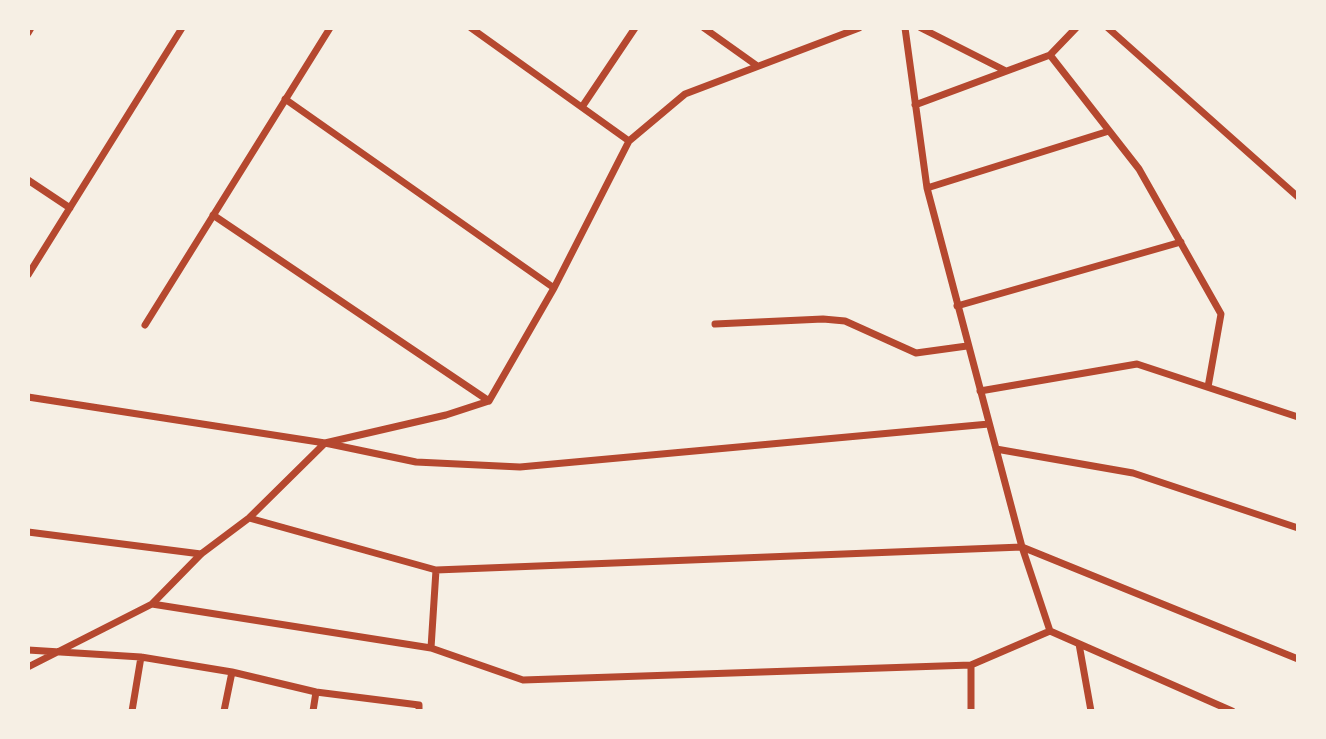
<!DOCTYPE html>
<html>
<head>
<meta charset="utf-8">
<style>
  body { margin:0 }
  #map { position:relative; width:1326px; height:739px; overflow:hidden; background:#f6efe4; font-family:"Asap Condensed",sans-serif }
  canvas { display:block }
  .frame { position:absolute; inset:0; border:30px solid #f6efe4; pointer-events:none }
</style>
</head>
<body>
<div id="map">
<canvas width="1326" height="739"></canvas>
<div class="frame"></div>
</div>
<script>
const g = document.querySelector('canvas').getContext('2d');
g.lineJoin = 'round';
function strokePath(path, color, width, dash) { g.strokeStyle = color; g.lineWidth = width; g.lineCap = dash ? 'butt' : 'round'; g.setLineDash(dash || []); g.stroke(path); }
const minor = new Path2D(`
  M471,28L629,141
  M704,28L756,65
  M905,28L927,188L1022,547L1050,631
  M921,28L1006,71
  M1108,28L1298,197
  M28,33L31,28
  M1050,55L1139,169L1221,314L1208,387
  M285,99L554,288
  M915,105L1050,55L1076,28
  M582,107L635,28
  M28,180L70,208
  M927,188L1109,131
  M213,215L489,401
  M28,275L182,28
  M957,306L1181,242
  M715,324L823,319L845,321L916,353L967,346
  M145,325L330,28
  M980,391L1137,364L1298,417
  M28,397L325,443L416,462L520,467L989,424
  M996,449L1133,473L1298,528
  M249,518L436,570L1022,547L1298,659
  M28,532L201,554
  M436,570L431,648L523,680L971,665L1050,631L1232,711
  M152,604L431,648
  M1079,644L1091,711
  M28,650L141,657L232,672L316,692L419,705V711
  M971,665V711
  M28,667L152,604L201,554L249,518L325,443L446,415L489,401L554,288L629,141L685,94L859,28
  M132,711L141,657
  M224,711L232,672
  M313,711L316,692`);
strokePath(minor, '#b5482f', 7);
</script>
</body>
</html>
